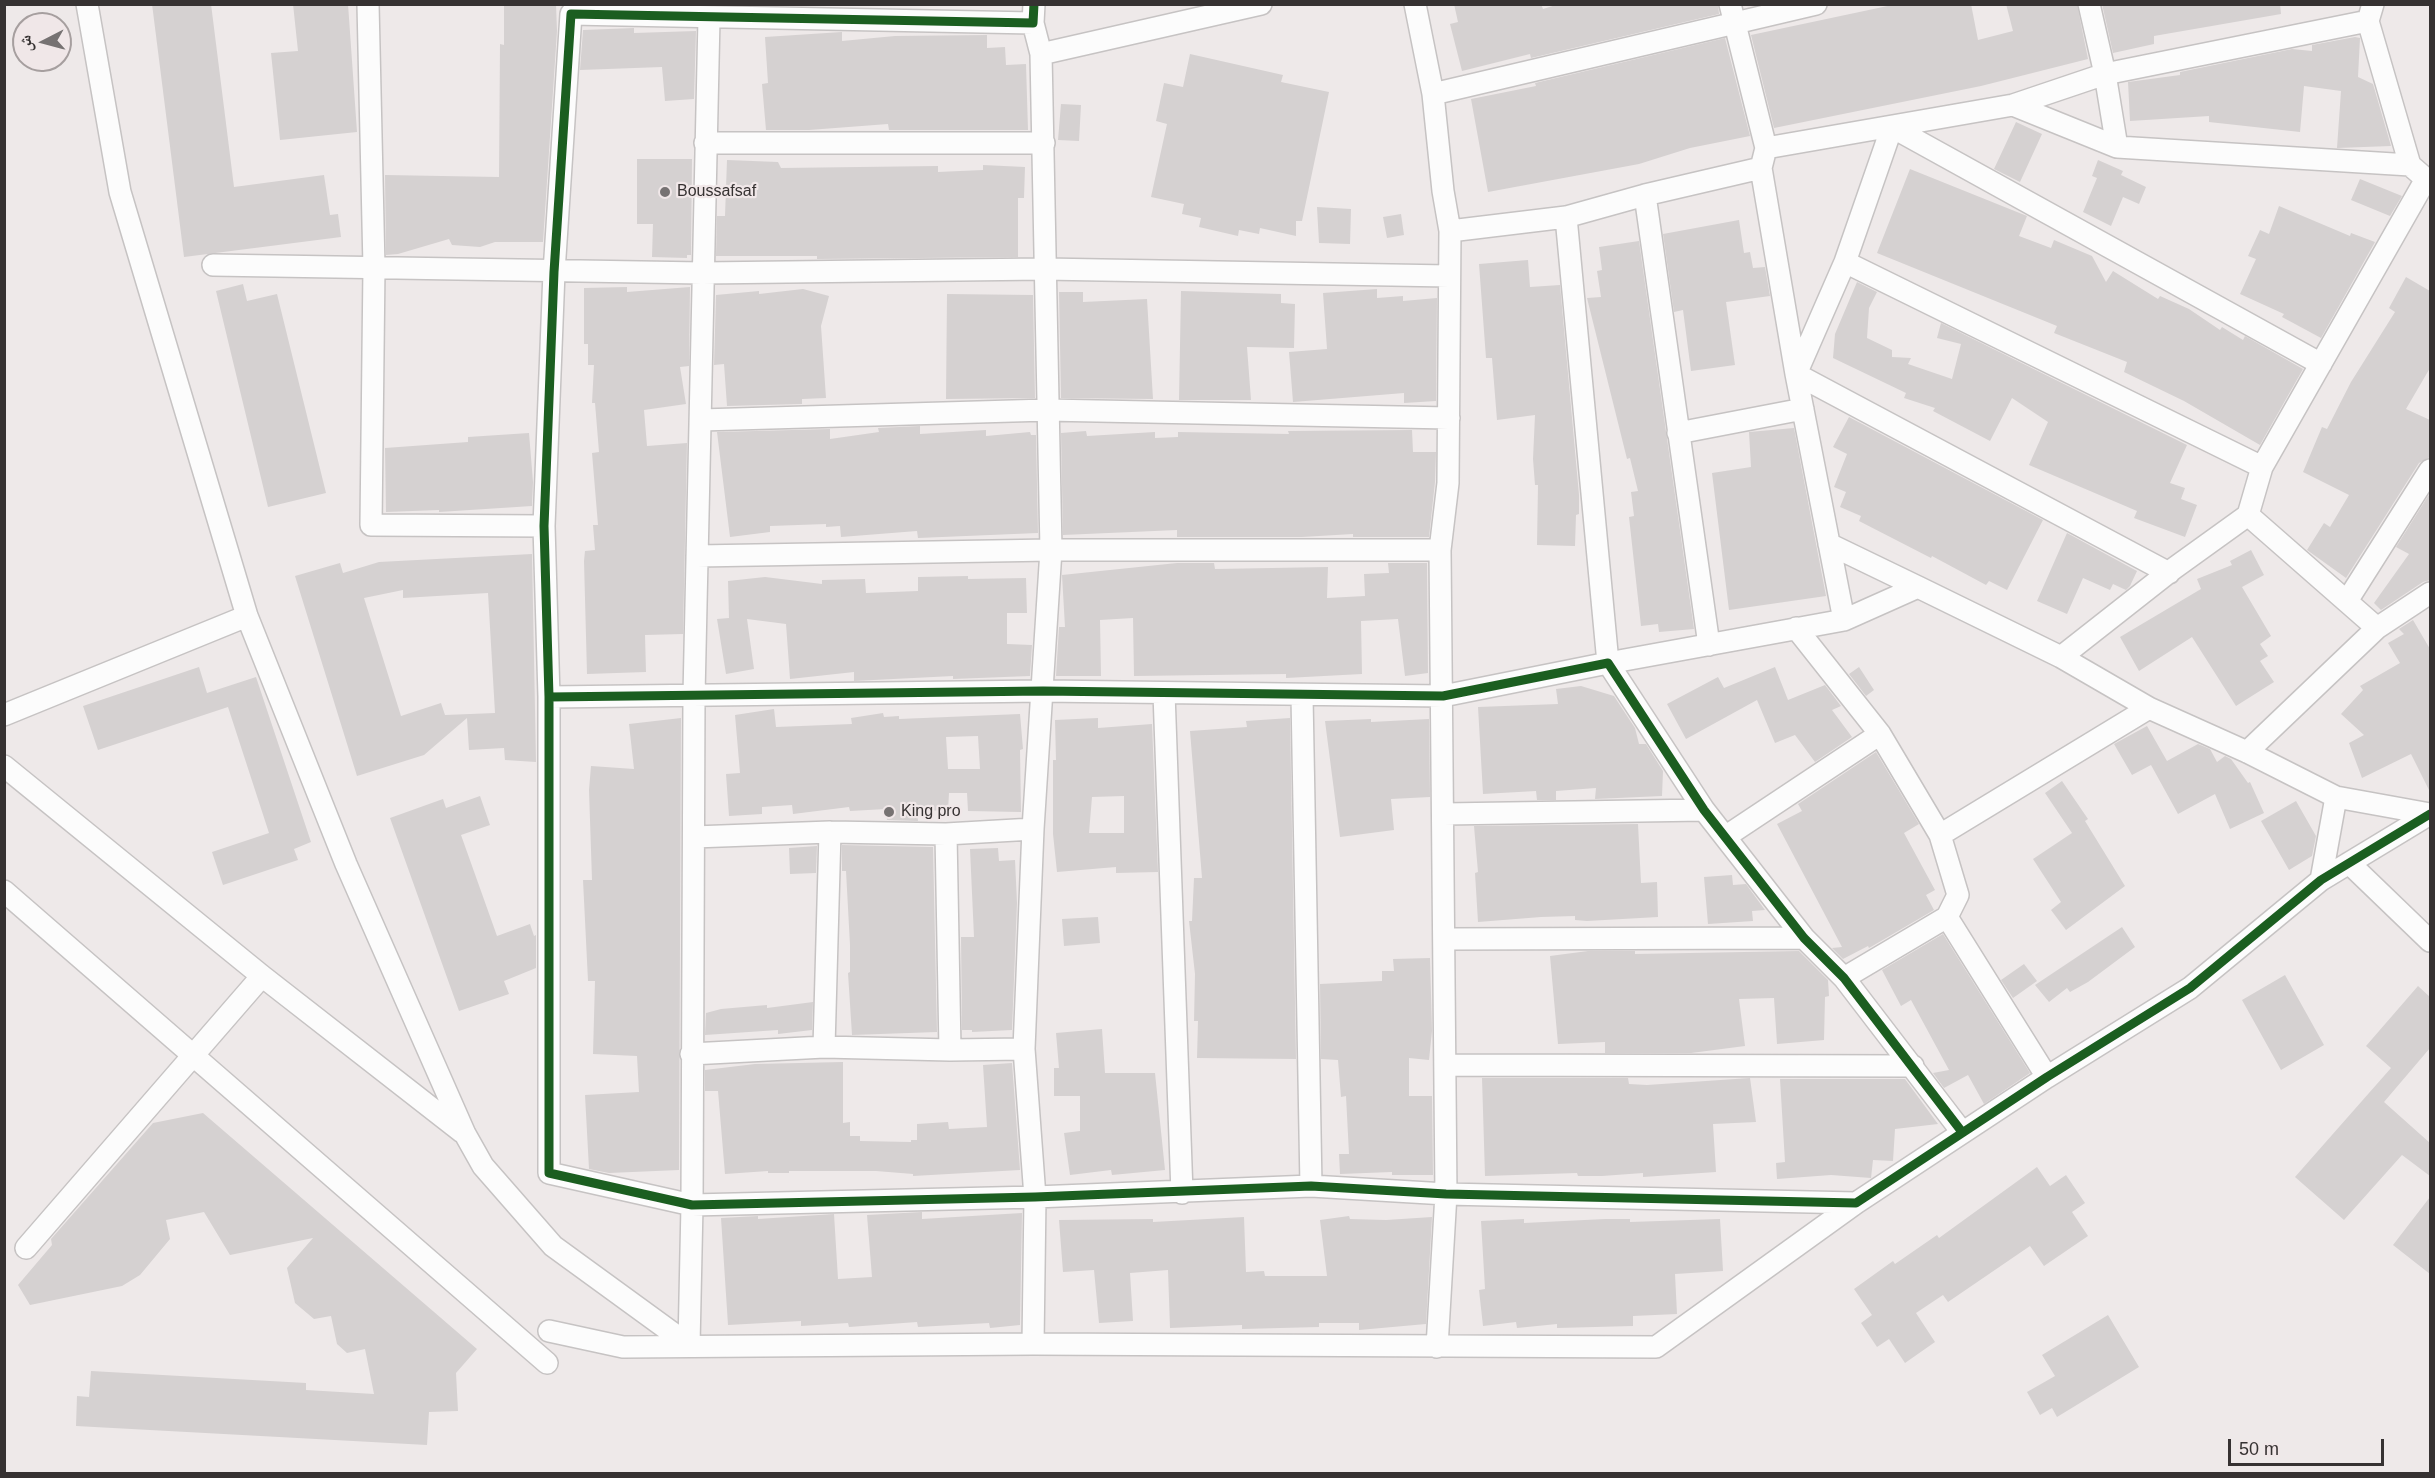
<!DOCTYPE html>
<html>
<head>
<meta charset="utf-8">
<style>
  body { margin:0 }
  #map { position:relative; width:2435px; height:1478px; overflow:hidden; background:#eee9e9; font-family:Arial,"Noto Naskh Arabic",sans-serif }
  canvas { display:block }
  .frame { position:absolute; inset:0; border:6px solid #363232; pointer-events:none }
  .north { position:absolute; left:12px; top:12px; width:60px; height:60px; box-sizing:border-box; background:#f0e7e8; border:2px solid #a69f9f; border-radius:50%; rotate:264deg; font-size:16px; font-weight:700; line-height:24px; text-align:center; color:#363232 }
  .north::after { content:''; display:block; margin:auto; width:21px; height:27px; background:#767272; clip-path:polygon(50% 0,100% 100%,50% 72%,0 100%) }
  .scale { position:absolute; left:2228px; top:1439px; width:156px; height:27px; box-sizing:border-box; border:3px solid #363232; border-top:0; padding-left:8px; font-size:18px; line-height:21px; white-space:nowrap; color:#363232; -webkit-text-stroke:4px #f0e7e8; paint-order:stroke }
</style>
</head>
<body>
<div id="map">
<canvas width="2435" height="1478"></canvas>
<div class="frame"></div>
<div class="north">ش</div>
<div class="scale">50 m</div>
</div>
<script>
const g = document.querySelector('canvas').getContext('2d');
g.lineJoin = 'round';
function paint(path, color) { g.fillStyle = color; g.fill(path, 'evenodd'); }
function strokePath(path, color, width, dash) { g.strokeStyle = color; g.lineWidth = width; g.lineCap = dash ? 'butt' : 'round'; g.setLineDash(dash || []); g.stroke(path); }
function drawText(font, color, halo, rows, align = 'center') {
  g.font = font + ' Arial,sans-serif'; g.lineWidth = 4.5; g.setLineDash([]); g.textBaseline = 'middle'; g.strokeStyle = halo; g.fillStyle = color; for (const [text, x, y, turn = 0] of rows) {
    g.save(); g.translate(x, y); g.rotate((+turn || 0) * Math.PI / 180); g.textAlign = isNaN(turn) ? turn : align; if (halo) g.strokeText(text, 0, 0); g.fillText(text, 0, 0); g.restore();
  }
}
const building = new Path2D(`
  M152,4H211L234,187L324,175L330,215L338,214L341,237L184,257Z
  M293,4H348L357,132L280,140L271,53L298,51Z
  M504,4H556L557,31L543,242H495L480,247L452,245L449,239L398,254L386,255L385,175L499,177L500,44L504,45Z
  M1454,4H1541L1543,9L1559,4H1718L1719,14L1531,58L1530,54L1462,71L1450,24L1458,22Z
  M1897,4H1971L1978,40L2013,31L2006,4H2077L2088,59L1981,86L1774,128L1751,35Z
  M2102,4H2280L2281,14L2154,36V44L2113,53Z
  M634,28V33L696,31L694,99L665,101L662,67L580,70L583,30Z
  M842,32V41L895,36L987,35V48L1005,47L1006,65L1026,64L1028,130H889L888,124L809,130H766L762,84L768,83L765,37Z
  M2355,37L2360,38L2358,77L2373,84L2391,146L2337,148L2341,91L2304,86L2300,132L2209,122V116L2130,121L2128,82L2180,75V72L2292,49L2312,51V45Z
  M1725,38L1750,136L1690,148L1639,164L1488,192L1471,99L1536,86L1535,83Z
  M1190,54L1283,75L1281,82L1329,92L1302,221H1296V236L1260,228L1259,234L1239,230L1238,236L1199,227L1201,218L1182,214L1184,204L1151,197L1167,124L1156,121L1164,83L1183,87Z
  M1061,104L1081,105L1079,141L1058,140Z
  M2016,122L2042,134L2020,182L1994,169Z
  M637,159H692L691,255H687V258L652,257L653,224H637Z
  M727,160L778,162L781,168L938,166V172L983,170V165L1025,167L1024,198H1018V257L817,259V256H716L717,216H725Z
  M2098,160L2123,171L2121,175L2146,187L2139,204L2123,197L2111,226L2083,212L2097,178L2092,176Z
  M1910,169L2027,216L2019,236L2051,248L2054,240L2092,256L2106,282L2113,271L2158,299L2160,296L2189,309L2220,330L2222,327L2243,340L2245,336L2303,369L2260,445L2184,401L2124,372L2127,362L2054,333L2057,326L1877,253Z
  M2360,179L2402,196L2390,216L2351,200Z
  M2279,206L2350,236L2351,233L2375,242L2321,338L2282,317L2284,314L2240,294L2256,259L2248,256L2260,230L2269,234Z
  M1317,207L1351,209L1350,244L1319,243Z
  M1401,214L1404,235L1387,238L1383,217Z
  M1739,220L1744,253L1750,252L1753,268L1765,267L1770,296L1726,302L1735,365L1691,371L1683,310L1674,312L1663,234Z
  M1639,241L1694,629L1659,632L1658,624L1641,626L1629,517L1634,516L1631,492L1638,491L1630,458L1627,459L1587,298L1601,297L1597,271L1602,270L1599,247Z
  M1528,260L1530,287L1560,285L1579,495V514L1576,515L1575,546L1537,545L1538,485H1535L1533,459L1535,415L1497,420L1492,358H1486L1479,264Z
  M2406,277L2430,291V368L2406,409L2430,420V457L2419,463L2346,578L2307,550L2324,523L2330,527L2349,495L2303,472L2322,427L2327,429L2351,382L2395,312L2389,308Z
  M1857,282L1877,292L1869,308L1867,338L1892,350V357L1911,358L1908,364L1952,379L1961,344L1937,338L1941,323L2187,445L2170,483L2185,488L2181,499L2197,505L2185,537L2134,518L2137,511L2029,465L2048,422L2012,398L1990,441L1933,411L1935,408L1904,398L1906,393L1833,358L1835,334Z
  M243,284L247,301L277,294L326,493L268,507L216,291Z
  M627,287V292L690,287L689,366L680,367L686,404L644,410L647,446L687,443L683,634L645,635L646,672L587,674L584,561L585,551L595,550L593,525H598L592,453L599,452L595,403H592L594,365H588V344H584V288Z
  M803,289L829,296L821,326L826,398L802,399V404L727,406L724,364L714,365L716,295L759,291V294Z
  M1377,289V298L1403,296V301L1437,298L1436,401L1404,403V393L1293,402L1289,352L1327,349L1323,293Z
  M1181,291L1281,294V303L1295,304L1294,348L1247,347L1251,400H1179Z
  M1059,292H1083V302L1147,299L1153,399L1061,398Z
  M947,294L1033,295L1035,398L946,399Z
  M1849,417L2043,520L2007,590L1989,581L1986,585L1932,556L1931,558L1859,521L1861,516L1840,507L1846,492L1834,487L1847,454L1833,447Z
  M920,426V434L986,430V436L1030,432L1031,435H1036L1038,533L918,538L917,531L841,537L840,526L826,527V524L770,526V532L730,537L717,432L830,429V439L879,432L878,428Z
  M1794,428L1826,596L1729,610L1712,473L1751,467L1749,432Z
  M1412,430L1413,452H1436L1435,482L1429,537H1353V534L1302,537H1177V530L1063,535L1061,433L1086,431L1087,436L1155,432V438L1178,437V432L1289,434L1288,431Z
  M529,433L533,482L532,506L439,512V510L386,512L385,448L468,442V437Z
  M2430,493V580L2423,582L2381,610L2374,603L2409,554L2396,547Z
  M2067,533L2137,571L2130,586L2126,590L2113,584L2110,590L2083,578L2067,614L2037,601Z
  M2251,550L2264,575L2242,587L2271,636L2260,644L2268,656L2260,661L2274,682L2236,706L2192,637L2139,671L2120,637L2201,589L2197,579L2232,565L2230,561Z
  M532,554L536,762L505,760L504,748L469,750L467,718L424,755L357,776L295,576L340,563L343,573L379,562ZM403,590V598L488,593L495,713L445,715L441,703L401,716L364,598Z
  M1177,563H1214L1215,569L1328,567L1327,598L1365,596L1364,574L1389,573L1388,563H1427L1428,673L1405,676L1398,619L1361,621L1362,674L1286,678V674L1134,676L1133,618L1100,620L1101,676H1056L1059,627H1065L1062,575Z
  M968,576V579L1026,578L1027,613H1007V644L1032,645L1030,676L953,679V676L854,681V672L790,679L786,624L747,619L754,669L726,674L717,619L729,618L728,581L765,577L822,584V580L865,579L866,593L918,591V577Z
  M2413,620L2430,649V792L2411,754L2362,778L2349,743L2364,735L2341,714L2363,690L2360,686L2400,663L2388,643L2404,634L2399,629Z
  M199,667L207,693L256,677L311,842L294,849L298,860L223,885L212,852L269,833L228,707L98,750L83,706Z
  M1775,667L1788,700L1825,685L1841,706L1832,710L1852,737L1815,762L1795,735L1775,743L1757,700L1686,739L1667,704L1718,677L1724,688Z
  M1859,667L1874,690L1866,696L1849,674Z
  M1581,686L1614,696L1635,728L1639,744H1646L1663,771L1662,796L1595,799L1596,788L1556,791V800H1537L1536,791L1483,794L1478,707L1558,704L1556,689Z
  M774,709L776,727L852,724L851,718L883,713L884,717L899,716V719L1020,714L1023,749L1020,750L1021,812L968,811L967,793H949L948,811L917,810L918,821L887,820L886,809L850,811L849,807L793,814L792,805L762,807V814L729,816L726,774L740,773L735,715ZM978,736L980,769H948L946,737Z
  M681,718L679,1170L609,1173L589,1169L585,1095L639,1092L637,1056L593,1054L595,981H588L583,880H592L589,790L591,766L634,769L629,724Z
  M1098,718V728L1152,724L1158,872L1116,873V867L1057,872L1053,834V760H1056L1055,720ZM1124,796V833H1089L1092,797Z
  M1290,718L1296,1059L1197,1058L1198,1021H1194L1195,974L1189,921H1192L1194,878H1202L1190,731L1247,727L1246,721Z
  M1371,719V722L1429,719L1430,797L1391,799L1394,830L1340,837L1325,721Z
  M2147,726L2167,761L2198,744L2210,749L2217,762L2225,756L2231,759L2248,783L2250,782L2264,813L2230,829L2215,794L2178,814L2151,765L2132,775L2114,744Z
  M1876,752L1919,824L1904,833L1935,890L1926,895L1934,910L1869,948L1868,946L1843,959L1832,948L1842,947L1777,824L1802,811L1798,804Z
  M2062,781L2088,819L2085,821L2125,886L2066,930L2051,910L2061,902L2033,859L2072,833L2045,793Z
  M480,796L490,825L461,835L497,936L530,924L534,936L536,935V968L504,981L509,994L459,1011L390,818L443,799L446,808Z
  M2296,801L2316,836L2312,856L2289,870L2261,821Z
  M1638,824L1641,883L1657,882L1658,917L1587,921L1575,920V916L1541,917L1478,922L1475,873L1478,872L1474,826Z
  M842,845L933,847L937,1032L852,1035L848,973L850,972V945L846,871H842Z
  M817,846L816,873L790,874L789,848Z
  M998,848L999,861L1015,860L1017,903L1012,1030L972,1032V1030H962L961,937H974L970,849Z
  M1732,875L1733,885L1746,884L1765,910L1752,911L1753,921L1708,924L1704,877Z
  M1098,917L1100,943L1064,946L1062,919Z
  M2122,927L2135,947L2088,982L2070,992L2067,988L2049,1002L2035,985Z
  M1943,934L2030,1073L1984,1104L1968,1075L1944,1088L1933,1073L1949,1070L1911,1000L1901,1006L1882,970Z
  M1588,951H1635V954L1799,951L1828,980L1829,996L1825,997L1824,1040L1777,1044L1774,998L1739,999L1745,1046L1691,1053H1605V1042L1558,1044L1550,956Z
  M1430,958L1432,1031L1429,1060L1409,1058V1096H1432L1433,1175H1392V1172L1340,1174L1339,1154H1349L1346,1096L1341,1097L1338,1060L1321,1059L1320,984L1382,981V971H1394L1393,959Z
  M2024,964L2037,981L2013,998L2001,980Z
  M2285,975L2324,1045L2281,1070L2242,1000Z
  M2418,986L2430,997V1048L2384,1102L2430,1143V1176L2402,1155L2344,1220L2295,1177L2391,1068L2366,1046Z
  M813,1002L812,1030L778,1034V1030L705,1035L706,1013L721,1009L767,1005V1008Z
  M1102,1029L1105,1073H1155L1165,1170L1112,1175L1111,1170L1070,1175L1064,1133L1080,1131V1096H1054V1068H1059L1056,1033Z
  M843,1062V1123L850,1122V1136H860V1141L911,1142V1140H917V1124L948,1122L949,1129L987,1127L983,1065L1012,1063L1020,1170L913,1176V1174L876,1171H789V1173H768V1171L725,1174L718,1091H705V1070L755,1064Z
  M1482,1078H1628L1629,1084L1647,1085L1750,1078L1756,1122L1713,1124L1716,1172L1643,1177V1173L1602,1176H1578L1577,1173L1485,1176Z
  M1780,1079H1905L1938,1124L1895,1129L1893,1161L1873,1160L1871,1178L1831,1175L1777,1179L1776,1163L1785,1162Z
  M203,1113L477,1349L456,1373L458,1411L429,1412L427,1445L76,1426L77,1396L89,1397L91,1371L306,1383V1390L374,1394L365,1349L347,1353L337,1344L331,1316L314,1319L295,1303L287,1268L313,1238L230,1255L204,1212L166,1220L170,1239L140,1275L122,1286L30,1305L18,1285L52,1245L51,1239L153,1123Z
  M2037,1167L2050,1186L2066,1175L2085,1203L2072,1212L2088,1236L2044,1266L2030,1246L1948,1302L1943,1295L1916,1313L1935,1342L1905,1363L1889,1339L1877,1347L1861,1323L1872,1315L1854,1289L1893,1261L1895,1264L1937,1235L1939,1238Z
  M2430,1197V1274L2393,1245Z
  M922,1212V1219L1022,1213L1020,1325L990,1328L989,1323L918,1327L917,1322L849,1327L848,1323L801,1326V1321L728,1325L721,1218L758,1216V1219L834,1214L838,1279L872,1277L867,1215Z
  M1349,1216L1350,1219L1386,1220L1432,1217L1426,1324L1359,1330V1323H1319V1327L1242,1329V1325L1170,1328L1168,1270L1130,1273L1133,1321L1099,1323L1094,1270L1063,1272L1059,1220L1153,1219V1222L1244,1217L1246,1272L1264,1271L1265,1276H1327L1320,1220Z
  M1524,1219V1223L1605,1219H1630V1222L1720,1219L1723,1271L1675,1274L1677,1314L1633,1316V1326L1557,1328V1324L1517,1328L1516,1322L1483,1326L1479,1290L1485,1289L1481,1221Z
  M2108,1315L2139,1367L2057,1417L2052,1408L2040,1415L2027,1392L2055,1376L2042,1355Z`);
const minor = new Path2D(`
  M87,4L120,192L247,616L346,864L465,1134L483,1166L553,1246L689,1345
  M368,4L374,267L371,525L544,526
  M1034,4L1033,23L571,14L554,272L544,526L549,697L1043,691L1443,696L1608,663L1704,810L1804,938L1844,978L1962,1132
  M1415,4L1433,94L1443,191L1450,231L1448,483L1440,550L1446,1194L1437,1347
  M2089,4L2105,74L2117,147L2410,165
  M1041,54L1261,4
  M1433,94L1816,4
  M2013,105L2117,147
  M705,143H1044
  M1766,148L2013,105L2105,74L2368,21
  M1645,195L1709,645
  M1566,217L1608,663L1844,620L1796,374L1761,168L1766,148L1730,4
  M1450,231L1566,217L1645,195L1761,168
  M1845,262L2262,467
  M213,265L702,273L1044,269L1449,276
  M701,420L1047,410L1449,418
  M1678,433L1803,409
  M1829,544L1918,587L1844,620
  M697,556L1051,550H1440
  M2169,573L1796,374L1845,262L1892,127L2321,364
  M1918,587L2061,657L2149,708L2247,752L2336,797
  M2347,601L2430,470
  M1796,628L1880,734L1940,835L1958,895L1947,917L2047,1077
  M2377,628L2430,593
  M2061,657L2173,569L2248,515L2262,467L2426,179L2410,165L2368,21L2373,4
  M1164,693L1182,1193
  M1302,696L1311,1186
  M549,697V1173L692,1205L1035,1197L1311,1186L1446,1194L1856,1203L2047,1077L2190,988L2321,880L2430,814
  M4,715L247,616
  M2247,752L2377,628L2248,515
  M4,766L262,976L462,1132
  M1444,814L1704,810
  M946,834L950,1050
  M1940,835L2149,708
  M694,837L830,832L946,834L1033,829
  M1725,837L1880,734
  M2349,863L2430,941
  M2321,880L2336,797L2430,814
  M4,891L547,1363
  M1444,939L1804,938
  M1844,978L1947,917
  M824,1047L830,832
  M691,1054L824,1047L950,1050L1024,1049
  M1446,1065L1913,1066
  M26,1248L262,976
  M549,1331L623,1347L1033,1344L1656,1347L1856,1203
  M1033,1344L1035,1197L1024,1049L1033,829L1051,550L1041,54L1033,23
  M689,1345L692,1205L694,695L709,18`);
const cycleway = new Path2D(`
  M1034,4L1033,23L571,14L554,272L544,526L549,697L1043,691L1443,696L1608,663L1704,810L1804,938L1844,978L1962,1132
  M549,697V1173L692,1205L1035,1197L1311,1186L1446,1194L1856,1203L2047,1077L2190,988L2321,880L2430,814`);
const markers = [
  [665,192,6,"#767272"],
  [889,812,6,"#767272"]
];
const poiNames = [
  ["Boussafsaf",677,192],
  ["King pro",901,812]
];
paint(building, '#d5d1d1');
strokePath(minor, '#c6c3c3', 24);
strokePath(minor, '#fcfcfc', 21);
strokePath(cycleway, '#1b5e20', 9);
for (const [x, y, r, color] of markers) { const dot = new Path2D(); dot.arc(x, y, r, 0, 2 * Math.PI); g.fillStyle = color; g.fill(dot); strokePath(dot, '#f0e7e8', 2); }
drawText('16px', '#363232', '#f0e7e8', poiNames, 'left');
</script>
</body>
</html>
